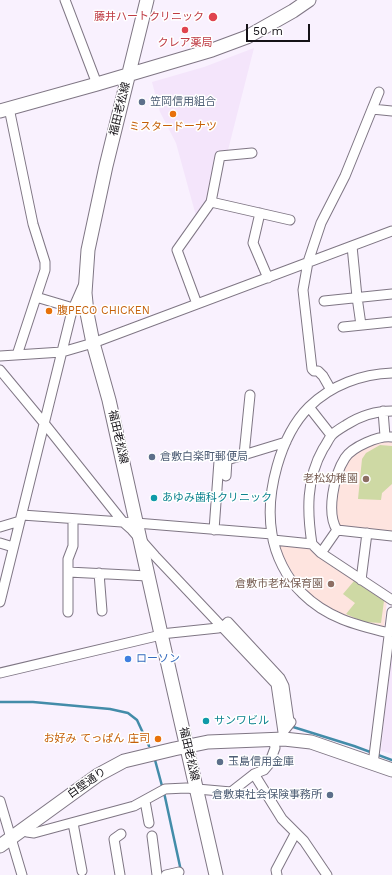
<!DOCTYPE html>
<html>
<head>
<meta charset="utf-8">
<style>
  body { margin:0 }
  #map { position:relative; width:392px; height:875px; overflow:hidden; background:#f9f1fe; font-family:"Work Sans",sans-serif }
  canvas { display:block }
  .scale { position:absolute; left:246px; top:24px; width:64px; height:18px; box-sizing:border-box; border:2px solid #151217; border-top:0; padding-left:5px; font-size:12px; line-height:14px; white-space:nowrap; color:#151217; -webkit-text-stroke:3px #fff; paint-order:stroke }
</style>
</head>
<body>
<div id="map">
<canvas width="392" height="875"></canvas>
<div class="scale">50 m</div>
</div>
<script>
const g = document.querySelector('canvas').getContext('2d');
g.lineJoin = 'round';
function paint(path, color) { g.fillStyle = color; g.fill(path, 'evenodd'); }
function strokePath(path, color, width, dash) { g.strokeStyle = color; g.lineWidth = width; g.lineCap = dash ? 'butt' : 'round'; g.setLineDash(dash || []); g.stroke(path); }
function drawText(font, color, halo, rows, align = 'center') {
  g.font = font + ' "Work Sans","Noto Sans JP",sans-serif'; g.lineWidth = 3; g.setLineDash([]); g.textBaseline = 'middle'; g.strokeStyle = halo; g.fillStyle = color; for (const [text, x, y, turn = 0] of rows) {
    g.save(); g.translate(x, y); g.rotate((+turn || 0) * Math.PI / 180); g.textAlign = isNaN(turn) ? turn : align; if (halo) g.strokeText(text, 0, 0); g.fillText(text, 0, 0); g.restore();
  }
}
const built = new Path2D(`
  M254,48L227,154L215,155L208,201L196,216L176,143L160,112L152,82L204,67Z
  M392,639V754L381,751Z`);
const education = new Path2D(`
  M382,439L392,440V533L339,527L335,503L337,490L344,469L349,459L355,453Z
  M281,544L306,547L387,600L384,628L368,625L335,613L319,602L309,594L296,579L281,553L279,547Z`);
const green = new Path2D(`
  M380,445L392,446V484L382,493L381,500L358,499L362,459L366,453Z
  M354,581L384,601L381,623L364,622L346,614L355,603L343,594Z`);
const stream = new Path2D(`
  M0,702H33L110,709L128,713L137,720L149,746
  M290,726L354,746L392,760
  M155,760L165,797L181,871`);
const street = new Path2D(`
  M65,0L97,84
  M9,108L33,224L45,262V270L17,355
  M372,109L392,111
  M211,202L290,220
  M260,213L253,243L268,278
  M352,246L357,297L361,325
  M36,297L73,308
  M324,301L392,294
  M197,304L177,250L211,202L220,156L252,153
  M343,327L392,322
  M0,356L62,352L93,343L392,231
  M0,370L44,423L123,522L132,530L155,556L276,684L284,739
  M331,390L323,376L318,371H314L312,369L303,290L308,262L321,223L345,176L379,92
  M309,407L331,435
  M383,411L385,436
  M392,437C379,435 352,447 345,458C334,475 326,513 337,530L392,536
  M244,455L250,395
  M226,476L227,460L286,442
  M22,515L136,523L272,534
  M0,527L20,521
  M214,530L219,461
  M273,540L312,544L321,553L392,600
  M0,543L13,547
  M312,544C307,512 306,479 323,449C326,445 328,440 331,436C334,432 341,428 346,425C360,416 375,411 392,411
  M321,553L337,530
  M68,572L148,576
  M99,573L102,611
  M361,580L367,533
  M0,602L72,311L83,286
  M68,612V559L73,546V519
  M389,633C356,625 327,618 302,593C287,579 275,555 272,534C265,494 280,436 309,407C331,385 362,374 392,373
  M161,634L218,628L224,626L228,622L280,678L284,686L289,721L291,722L283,732
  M0,673L161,635
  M373,764L392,612
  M254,774L282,819L304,841L327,875
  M0,801L22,875
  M145,801L149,823
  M73,823L82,871
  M22,829L27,832L34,833L134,806L165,789L186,788L231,792L254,774L264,770L269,764L275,748L274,740
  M152,836L157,875
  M120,875L114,839L121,834
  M166,875L179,872
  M277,875L276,870L295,834`);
const secondary = new Path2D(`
  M147,0L106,166L88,250L85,293L87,313L93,343L109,400L161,634L216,875
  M0,111L97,84L212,50L247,37L293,11L309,0
  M0,846L98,775L124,761L174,749L208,742L284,739L311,742L392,770`);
const markers = [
  [213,17,5,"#e0444e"],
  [185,30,4,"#e0444e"],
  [142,102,4,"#5c6f8a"],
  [173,114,4,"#e8710a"],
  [49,311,4,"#e8710a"],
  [152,457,4,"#5c6f8a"],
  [366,479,4,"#8d6e63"],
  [154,498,4,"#0f9aa8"],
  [331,584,4,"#8d6e63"],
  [128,659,4,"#3f7fe0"],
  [206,721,4,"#0f9aa8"],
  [158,739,4,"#e8710a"],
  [220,762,4,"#5c6f8a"],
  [330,795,4,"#5c6f8a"]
];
const healthNames = [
  ["藤井ハートクリニック",204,17],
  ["クレア薬局",185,43,"center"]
];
const serviceNames = [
  ["笠岡信用組合",150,102],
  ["倉敷白楽町郵便局",160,457],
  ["玉島信用金庫",228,762],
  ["倉敷東社会保険事務所",322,795,"right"]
];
const streetNames = [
  ["福田老松線",120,109,-76],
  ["福田老松線",118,437,77],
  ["福田老松線",189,754,77],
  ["白壁通り",87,783,-35]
];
const foodNames = [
  ["ミスタードーナツ",173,127],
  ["腹PECO CHICKEN",57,311,"left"],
  ["お好み てっぱん 庄司",150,739,"right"]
];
const educationNames = [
  ["老松幼稚園",358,479],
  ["倉敷市老松保育園",323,584]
];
const cultureNames = [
  ["あゆみ歯科クリニック",162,498],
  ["サンワビル",214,721]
];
const shopNames = [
  ["ローソン",136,659]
];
paint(built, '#f4e5fb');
paint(education, '#fee4df');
paint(green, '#ced9a4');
strokePath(stream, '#438ca9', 2.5);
strokePath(street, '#7f7684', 11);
strokePath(secondary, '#7f7684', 15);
strokePath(street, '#fff', 9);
strokePath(secondary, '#fff', 13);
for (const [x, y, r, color] of markers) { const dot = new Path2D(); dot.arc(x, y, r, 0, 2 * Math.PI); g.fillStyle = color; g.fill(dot); strokePath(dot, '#fff', 1.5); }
drawText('11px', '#be3a42', '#fff', healthNames, 'right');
drawText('11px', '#4e5e75', '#fff', serviceNames, 'left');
drawText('11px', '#151217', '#fff', streetNames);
drawText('11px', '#c56008', '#fff', foodNames);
drawText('11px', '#785e54', '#fff', educationNames, 'right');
drawText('11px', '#0d838f', '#fff', cultureNames, 'left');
drawText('11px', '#366cbe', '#fff', shopNames, 'left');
</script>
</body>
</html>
